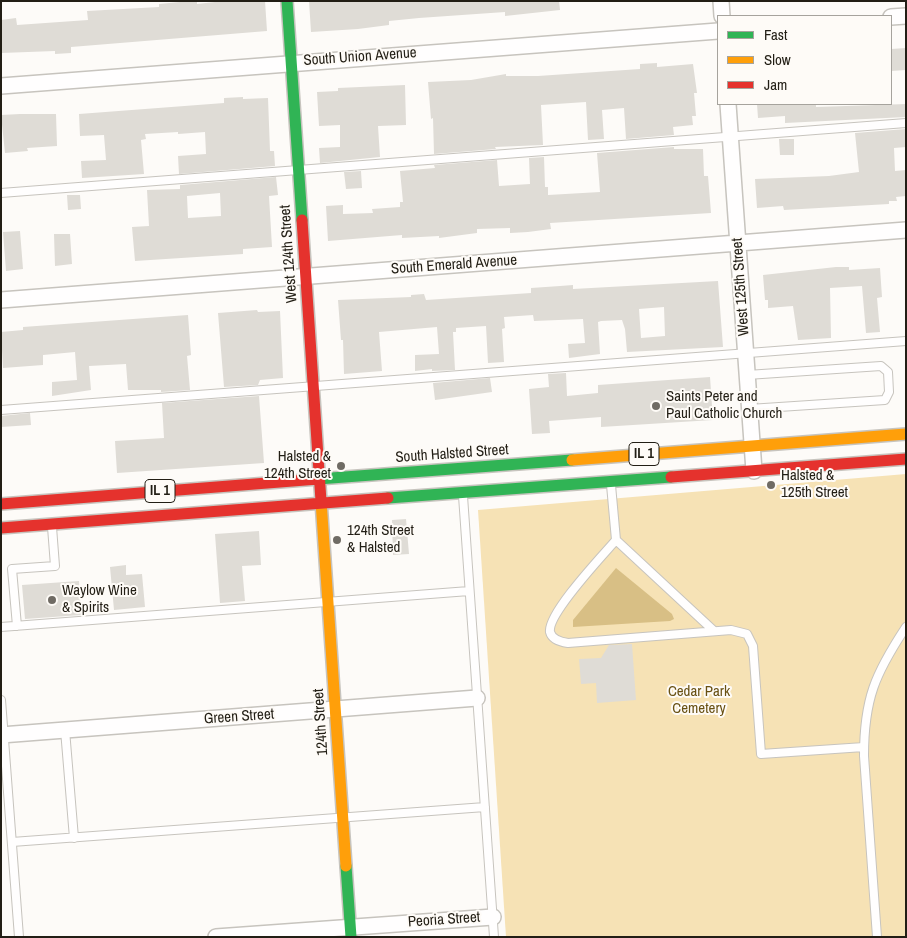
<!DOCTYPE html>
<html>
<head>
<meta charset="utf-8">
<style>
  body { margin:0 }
  #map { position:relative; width:907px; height:938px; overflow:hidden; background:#fdfbf8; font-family:"Archivo Narrow",sans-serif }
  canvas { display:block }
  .frame { position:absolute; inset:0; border:2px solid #221e15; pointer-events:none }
  .legend { position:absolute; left:717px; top:15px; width:175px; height:90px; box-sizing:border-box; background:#fefbf7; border:1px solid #a6a39d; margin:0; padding:6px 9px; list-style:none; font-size:15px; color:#221e15 }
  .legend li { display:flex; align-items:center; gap:10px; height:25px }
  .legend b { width:25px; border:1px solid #a6a39d }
</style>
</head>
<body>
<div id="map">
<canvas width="907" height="938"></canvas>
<div class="frame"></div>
<ul class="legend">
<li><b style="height:6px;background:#30b455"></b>Fast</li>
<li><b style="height:6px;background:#ff9f0a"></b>Slow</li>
<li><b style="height:6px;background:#e5322d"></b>Jam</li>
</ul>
</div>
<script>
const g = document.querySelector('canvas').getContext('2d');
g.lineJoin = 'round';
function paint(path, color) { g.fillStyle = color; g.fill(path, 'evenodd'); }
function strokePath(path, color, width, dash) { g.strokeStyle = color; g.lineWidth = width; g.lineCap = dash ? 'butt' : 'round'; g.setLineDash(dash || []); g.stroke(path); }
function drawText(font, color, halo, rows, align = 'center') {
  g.font = font + ' "Archivo Narrow",sans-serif'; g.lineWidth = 4; g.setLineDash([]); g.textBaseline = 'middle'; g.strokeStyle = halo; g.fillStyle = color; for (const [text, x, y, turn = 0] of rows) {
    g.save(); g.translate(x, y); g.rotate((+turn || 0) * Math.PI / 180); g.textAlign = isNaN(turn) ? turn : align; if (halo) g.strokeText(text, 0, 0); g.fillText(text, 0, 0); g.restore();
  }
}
const green = new Path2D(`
  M906,474V937H506L478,510Z`);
const water = new Path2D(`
  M616,568L672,614L674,619L670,621L573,627V620Z`);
const building = new Path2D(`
  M190,1H197V4L224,1H265L267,31L71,47V53L55,54V51L1,53V20L16,18L17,25L88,20L87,11L159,7V4Z
  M309,1H559L560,10L505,16V12L419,18L389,21V25L358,29L311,32Z
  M906,48V70L891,71V49Z
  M657,63V67L693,64L697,93H694L696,116H692L693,125L673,127L674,135L626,139L624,108L602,110L604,139L588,140L586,102L541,105L543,145L495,147L496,149L434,154L433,118L431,119L428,82L471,80L506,74V76H538L640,69V64Z
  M405,85L406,125L378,126L380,157L320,163L319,148L340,147V125L319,126L317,92L338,91V88Z
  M243,97V99L268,98L270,151H274L275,166L179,174L178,156L206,154L205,132L178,134V132L145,134L146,139L141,140L144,174L82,178L81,161L106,160L104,135L80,136L79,114L224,103V98Z
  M757,104H816V107L906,104V117L785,123V116L758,118Z
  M20,114H56L57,146L27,148L28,151L5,153L1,115Z
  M906,129V147L894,148L895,171L906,170V196L896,197L897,201H889V204L784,210L783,206L757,208L755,179L829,176L859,172L855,133Z
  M779,139H794V155H780Z
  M674,147V149H703L704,176H708L711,213L550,223L551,229L528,232L510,233V228L477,229V233L439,238V236L402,238V235L328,241L326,206L343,205V214L373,213L372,209L400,207V202H403L400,171L435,168L434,165L497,160L499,186L530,184L529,158L544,157L545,187H548V195L600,192L597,153Z
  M361,171L362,188L346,189L344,172Z
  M276,177L278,195L269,196L272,247L243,249V254L135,261L132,227L149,226L147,190L180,189V185ZM220,193L221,216L188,218L187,196Z
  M67,195H80L81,209L68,210Z
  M20,231L23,269L6,271L3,232Z
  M54,234H70L72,264L55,266Z
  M836,267H849V270L880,268L882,297L877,298L880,332L866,333L862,286L830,288L831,338L798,340L793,306L768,308V300H765L763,275Z
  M718,281L723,347L627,352L625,329L622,320L601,321L598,322L600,354L569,358L568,344L585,343L583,319L534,321L533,315L504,317L505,328L502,329L504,362L488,363L486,326L456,328V332H453L455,370L432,371V369L415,371V355L439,354L437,327L379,332L382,371L344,374L343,340H341L338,300L411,297V295L424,294L426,300L531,293V288L560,286L573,285V289ZM664,307L665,336L641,338L639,309Z
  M257,310L258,312L280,311L283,378L260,380L258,385L224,387L218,313Z
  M188,315L191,355L187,356L190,390L161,392V390H128L126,364L89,366L91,390L52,396V382L77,380L75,352L43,355V365L3,368L1,332L23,330V327Z
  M566,373L567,396L598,393V385L710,377L713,420L601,427V417L549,421L550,433L532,434L529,389L549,387L548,374Z
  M490,378L492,392L435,400L433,383Z
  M259,396L264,463L117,473L115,441L164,438L162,403Z
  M30,413L31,425L1,427V416Z
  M406,519L409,554L393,555L392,520Z
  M259,531L261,565L242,566L245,601L220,603L215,534Z
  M126,565V575L142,574L145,607L114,610L110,567Z
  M79,581L81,615L25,619L22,585Z
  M632,644L636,700L597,703L596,683L581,684L579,659L601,658L609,645Z`);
const lane = new Path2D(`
  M1,193L906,123
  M747,375L881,366L888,372L889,392L885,400L749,409
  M1,410L906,341
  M611,485L616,540L714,631
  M463,496L494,937
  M616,540C603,555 547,614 550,632C552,640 561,642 568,643L731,630L747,634L753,646L761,754L864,747
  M17,626L12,569L55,566L52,527
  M1,627L469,591
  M1,700L19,937
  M65,730L74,838
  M12,842L485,807
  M877,937L864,756C864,699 875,674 906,627`);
const street = new Path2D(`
  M721,1L722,16
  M891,17L906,16
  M1,86L718,31
  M728,104L754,471
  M1,300L906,230
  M1,735L477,698
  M216,937L493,917`);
const fast = new Path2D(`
  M287,1L302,220
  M318,479L572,460
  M388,498L671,477
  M346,866L351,937`);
const slow = new Path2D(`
  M572,460L906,434
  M321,501L346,866`);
const jam = new Path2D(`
  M302,220L321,501
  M671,477L906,459
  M1,504L318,479
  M1,528L388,498`);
const markers = [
  [656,406,5,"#6f6b64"],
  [341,466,5,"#6f6b64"],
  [771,485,5,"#6f6b64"],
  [337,540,5,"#6f6b64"],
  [52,600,5,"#6f6b64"]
];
const shields = [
  [644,454,30],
  [160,491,30]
];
const shieldNames = [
  ["IL 1",644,454],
  ["IL 1",160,491]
];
const streetNames = [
  ["South Union Avenue",360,57,-4],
  ["West 124th Street",289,254,-94],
  ["South Emerald Avenue",454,265,-4],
  ["West 125th Street",741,287,-94],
  ["South Halsted Street",452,454,-4],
  ["Green Street",239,717,-4],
  ["124th Street",321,722,-94],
  ["Peoria Street",444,920,-4]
];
const poiNames = [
  ["Saints Peter and",666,397],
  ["Paul Catholic Church",666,414],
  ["Halsted &",331,457,"right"],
  ["124th Street",331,474,"right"],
  ["Halsted &",781,476],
  ["125th Street",781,493],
  ["124th Street",347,531],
  ["& Halsted",347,548],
  ["Waylow Wine",62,591],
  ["& Spirits",62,608]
];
const parkNames = [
  ["Cedar Park",699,692],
  ["Cemetery",699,709]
];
paint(green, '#f6e2b5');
paint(water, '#d8bf85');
paint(building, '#dfdcd6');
strokePath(lane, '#c7c4be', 10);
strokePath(street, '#c7c4be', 18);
strokePath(fast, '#c7c4be', 14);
strokePath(slow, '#c7c4be', 14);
strokePath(jam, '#c7c4be', 14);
strokePath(lane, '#fffefe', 8);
strokePath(street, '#fffefe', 15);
strokePath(fast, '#30b455', 11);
strokePath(slow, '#ff9f0a', 11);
strokePath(jam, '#e5322d', 11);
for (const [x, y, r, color] of markers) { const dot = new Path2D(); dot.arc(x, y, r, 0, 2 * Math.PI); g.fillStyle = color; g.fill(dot); strokePath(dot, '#fefbf7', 2); }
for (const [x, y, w] of shields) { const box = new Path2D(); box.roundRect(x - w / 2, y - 11.5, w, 23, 4); g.fillStyle = '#fefbf7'; g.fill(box); strokePath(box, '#221e15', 1); }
drawText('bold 14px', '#221e15', null, shieldNames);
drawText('15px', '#221e15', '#fefbf7', streetNames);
drawText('15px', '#221e15', '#fefbf7', poiNames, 'left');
drawText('15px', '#685012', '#fefbf7', parkNames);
</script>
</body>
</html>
